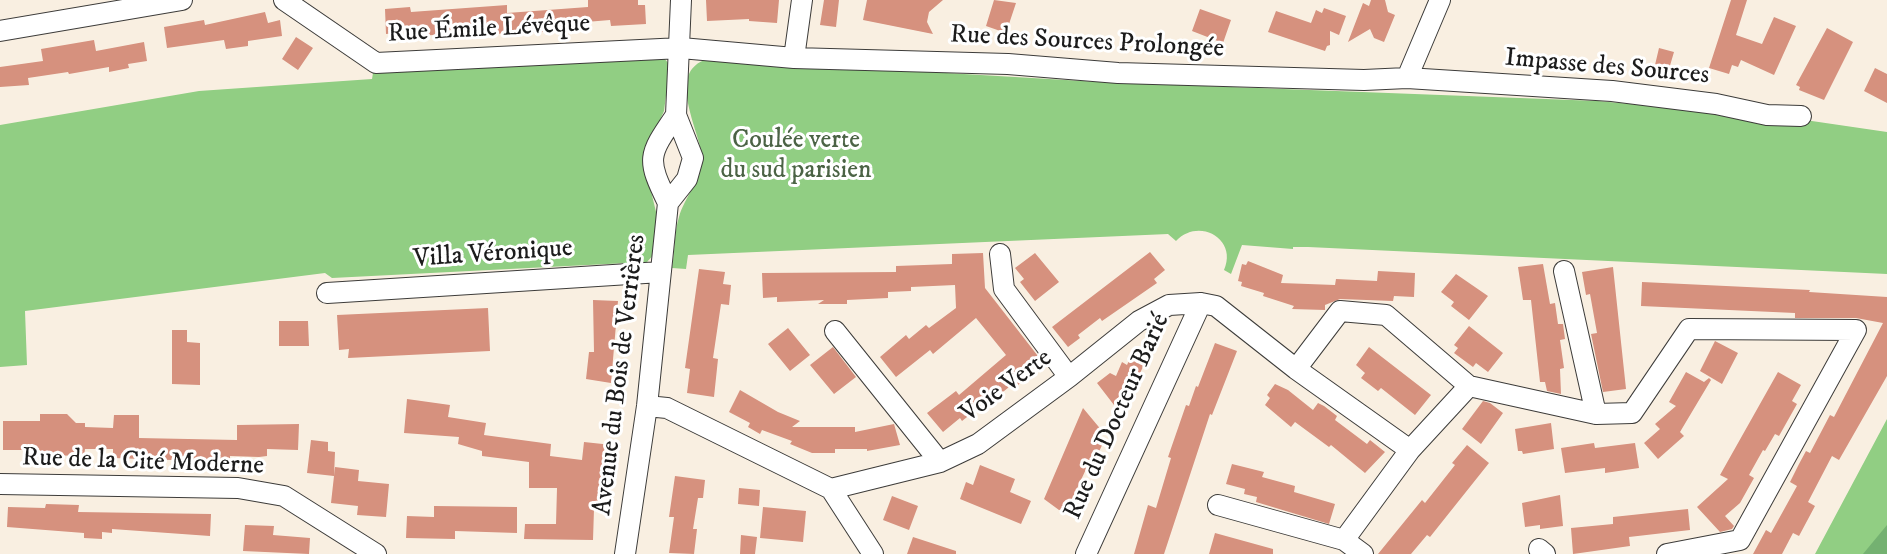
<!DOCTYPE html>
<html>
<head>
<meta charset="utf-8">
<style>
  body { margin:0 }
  canvas { display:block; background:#f9efe1 }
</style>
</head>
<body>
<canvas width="1887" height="554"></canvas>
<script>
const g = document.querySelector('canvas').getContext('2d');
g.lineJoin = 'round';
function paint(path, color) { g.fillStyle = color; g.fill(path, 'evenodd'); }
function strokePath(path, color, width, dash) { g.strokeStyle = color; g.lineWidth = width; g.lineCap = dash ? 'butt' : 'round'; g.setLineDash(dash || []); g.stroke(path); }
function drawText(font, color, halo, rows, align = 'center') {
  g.font = font + ' "IM FELL DW Pica",serif'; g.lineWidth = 6; g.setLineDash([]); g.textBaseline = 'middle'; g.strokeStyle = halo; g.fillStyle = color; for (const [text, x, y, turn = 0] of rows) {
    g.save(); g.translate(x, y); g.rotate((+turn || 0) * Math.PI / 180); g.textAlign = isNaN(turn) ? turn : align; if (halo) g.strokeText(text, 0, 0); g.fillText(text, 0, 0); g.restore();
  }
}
const green = new Path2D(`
  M663,57L670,65L664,111L643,158L657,216L655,253L647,262L332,278L325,273L25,311L27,365L0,367V125L199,91L372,79L374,67Z
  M708,59L1100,82L1598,101L1695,110L1803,126L1805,120L1887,132V274L1308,247H1293V249L1242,245L1231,274L1224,270C1238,239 1199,217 1176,241L1168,234L688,255L686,269L672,268C675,251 674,233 679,217C684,198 703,177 702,158C701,132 664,71 708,59Z
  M1887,419V554H1815Z`);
const forest = new Path2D(`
  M1887,525V554H1863Z`);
const building = new Path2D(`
  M588,0H638V5H645L646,24L611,26L610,20L574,23L575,29L532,33V31L471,36L470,33H452L423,36L412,35V31L386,34L385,9L410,7L411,12L507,5V13L588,7Z
  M706,0H779L777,23L749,21V19L707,21Z
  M824,0H839L836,27L820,25Z
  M867,0H943L929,12L927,22L933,34L863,20Z
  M994,0L1016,3L1006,33L986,26Z
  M1371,0H1385L1388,12L1395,15L1384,42L1374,38L1370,29L1348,42L1363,3L1369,6Z
  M1731,0H1747L1736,35L1762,44L1774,17L1796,26L1774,75L1741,60L1738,67L1732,65L1729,74L1709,68Z
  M1324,8L1346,16L1339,35L1330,31V45L1327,46L1325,51L1268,32L1276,11L1311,23L1316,10L1322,13Z
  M1200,9L1231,20L1223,43L1192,31Z
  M265,12L268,23L280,20L282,36L248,41V46L226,49L224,40L167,48L164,27L204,20L205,25Z
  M1827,28L1853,42L1824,100L1799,90L1800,87L1796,85Z
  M296,37L313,48L298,70L282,59Z
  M94,40L96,51L144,42L147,61L128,64L129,68L109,72V67L69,74L68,72L28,78L29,85L0,87V67L43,61L41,49Z
  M1659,48L1674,52L1669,69L1655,65Z
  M1875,68L1887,74V103L1864,91Z
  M1150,252L1165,270L1154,279L1157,283L1102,321L1100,318L1078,335L1080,338L1068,347L1052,327Z
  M983,253L985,288L1041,360L1026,373L1028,376L1017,386L1014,383L993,400L991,398L962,421L960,418L943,432L927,413L956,391L959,395L1006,355L976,318L933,354L930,350L896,377L880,357L906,335L909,339L926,325L929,328L956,308L955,285L911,287V291L888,292V298L847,300V304H818L824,300L777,302V297L763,298L762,273L896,272V266L952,264V254Z
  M1035,253L1059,282L1035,301L1020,282L1024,279L1015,268Z
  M1248,261L1283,275L1281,283L1335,285L1336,279L1377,281L1378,271L1415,273L1414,297L1394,296L1393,301L1340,299L1325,305V310L1292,309L1294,306L1263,296L1264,293L1241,286L1242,282L1238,281L1242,264L1246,265Z
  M1543,264L1550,304L1555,303L1558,324H1563L1565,339L1560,340L1564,368L1560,369L1561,394L1547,391L1545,382H1540L1531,300H1523L1518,267Z
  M1613,267L1626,389L1603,392L1591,334L1597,333L1590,294L1586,295L1582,272Z
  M699,269L725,272L723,284L731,285L729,305L721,304L713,358L718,359L714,397L687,393L690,369L685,368Z
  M1456,274L1488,296L1469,320L1451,306L1454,302L1441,292Z
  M1642,282L1810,290L1809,292L1887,297V376L1839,460L1832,456L1808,502L1815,506L1799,536L1793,533L1782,554H1753L1766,530L1771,533L1797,486L1790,482L1799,464L1806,451L1810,453L1830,415L1834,417L1883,323L1856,318H1795V313L1641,306Z
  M593,300L618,301L611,383L586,379L589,352H594Z
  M488,308L490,351L348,358L349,349L339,350L337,315Z
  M279,321H308L309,346H279Z
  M1469,326L1503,353L1488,372L1476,363L1473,367L1454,353L1458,348L1454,345Z
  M788,328L810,355L790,371L768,344Z
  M172,330H187V342L200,343V385L172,384Z
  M1715,341L1738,353L1722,384L1700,371Z
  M1215,343L1237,351L1212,415L1210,414L1164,554H1134L1148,505L1156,508L1171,458L1168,457L1186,405L1189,406L1196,386L1198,387Z
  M833,347L856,377L834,394L810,365Z
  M1369,347L1431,395L1415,415L1381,388L1378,391L1361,378L1365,373L1356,365Z
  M1132,354L1146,360L1127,402L1117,398L1114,405L1097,383L1110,373L1116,376L1122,362L1127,365Z
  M1686,372L1704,382L1709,378L1711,380L1680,432L1684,436L1658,459L1644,443L1660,429L1655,424L1676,406L1669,402Z
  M1778,372L1801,385L1792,401L1797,404L1779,436L1775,434L1765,451L1763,450L1749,475L1754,478L1740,503L1725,516L1734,526L1732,529L1720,532L1697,507L1728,479L1720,475Z
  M1275,384L1288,390L1313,410L1318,403L1324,406L1337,416L1335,420L1367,444L1370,440L1385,452L1365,473L1331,445L1329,447L1295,422L1291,427L1265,405L1270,398L1267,395Z
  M740,390L778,412L800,421L792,427H855V432L894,424L900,445L867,451V449H835V453H812L790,444L792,441L762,430L760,434L748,427L750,423L729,412Z
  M407,399L450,405L448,417L486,423L484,435L551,444L550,456L582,460L584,442L612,445L608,477L601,476L599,509H594L593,540L524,539L525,524H556L557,488H529V462L482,456V451L458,444L459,437L404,433Z
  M1483,401L1490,403L1503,413L1481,444L1462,429Z
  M1083,408L1103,432L1099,441L1103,443L1091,469L1087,467L1068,508L1059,510L1044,499Z
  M40,414H67L76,423H85V427L113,428L114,415H139V438L237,440V425L299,424L298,450L267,449V456L259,457L230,456V462L113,458V449H85L84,456L40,455V450H3V421H40Z
  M1551,423L1554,449L1523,454L1522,451H1518L1515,429Z
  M311,440L328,442V451L335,452L334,476L335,467L359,470L358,481L389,484L386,517L357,515L358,506L331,503L334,476L307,473Z
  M1594,443L1595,448L1635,443L1639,468L1605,473V468L1565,473L1561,448Z
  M1467,445L1489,463L1430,537L1427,535L1411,554H1378L1422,500L1425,503L1455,465L1452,463Z
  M1232,464L1264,472L1262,477L1295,486L1294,492L1335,504L1329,524L1256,502L1257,497L1244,494L1245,489L1226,484Z
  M980,465L1015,479L1010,492L1031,501L1021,524L960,499L966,482L973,485Z
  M675,476L705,480L703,498H698L693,529H697L694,554L669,553L674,517H669Z
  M739,488L760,490L759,506L738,504Z
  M1560,495L1563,526L1540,529V525L1525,527L1522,503Z
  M892,496L918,506L909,530L883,520Z
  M46,504L79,505L78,512L211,514L210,536L112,529V533L102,532V539L84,538V533L7,527L8,507L45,508Z
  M434,506L517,507V533L455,531V539L406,538L407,516L434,517Z
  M763,507L806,511L803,542L760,538Z
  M1688,509L1690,530L1629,537L1630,546L1573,554L1571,528L1613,524V517Z
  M245,525L274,526L273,535L310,538L309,554L243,551Z
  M1215,533L1273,549V554H1209Z
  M741,535L757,537L755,554H740Z
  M913,537L956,551V554H907Z`);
const minor = new Path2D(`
  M284,0L376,63L681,48L794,58L1008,64L1118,73L1364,80L1407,78L1612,91L1716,104L1767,115L1801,116
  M0,31L182,0
  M794,58L802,0
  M1407,78L1440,0
  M668,203L687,179L693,158L676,115L681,0
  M668,203C646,158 648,156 676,115
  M1000,254L1004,289L1069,377
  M1564,271L1596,414
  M327,293L661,272
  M835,331L940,462
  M1296,369L1340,311L1386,315L1469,386
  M647,406L667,408L831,489L873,554
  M0,484L238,488L284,496L376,554
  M831,489L940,462L978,444L1069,377L1139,321L1169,305L1201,303L1216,306L1296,369L1410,450
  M1218,505L1344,540
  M1539,549L1545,554
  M625,554L647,406L668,203
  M1086,554L1201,303
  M1363,554L1344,540L1410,450L1469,386L1596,414L1632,413L1689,329L1856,330L1740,540L1667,554`);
const streetNames = [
  ["Rue Émile Lévêque",489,30,-3],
  ["Rue des Sources Prolongée",1087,43,3],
  ["Impasse des Sources",1607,68,5],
  ["Villa Véronique",493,255,-4],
  ["Avenue du Bois de Verrières",621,375,-83],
  ["Voie Verte",1007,387,-36],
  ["Rue du Docteur Barié",1118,417,-66],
  ["Rue de la Cité Moderne",143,463,2]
];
const parkNames = [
  ["Coulée verte",796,142],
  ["du sud parisien",796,172]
];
paint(green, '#91ce83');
paint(forest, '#74b171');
paint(building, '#d6917e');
strokePath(minor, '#3d3c3a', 22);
strokePath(minor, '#fff', 20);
drawText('26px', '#1c1c1c', '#fff', streetNames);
drawText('26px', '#4b6345', '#fff', parkNames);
</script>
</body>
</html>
